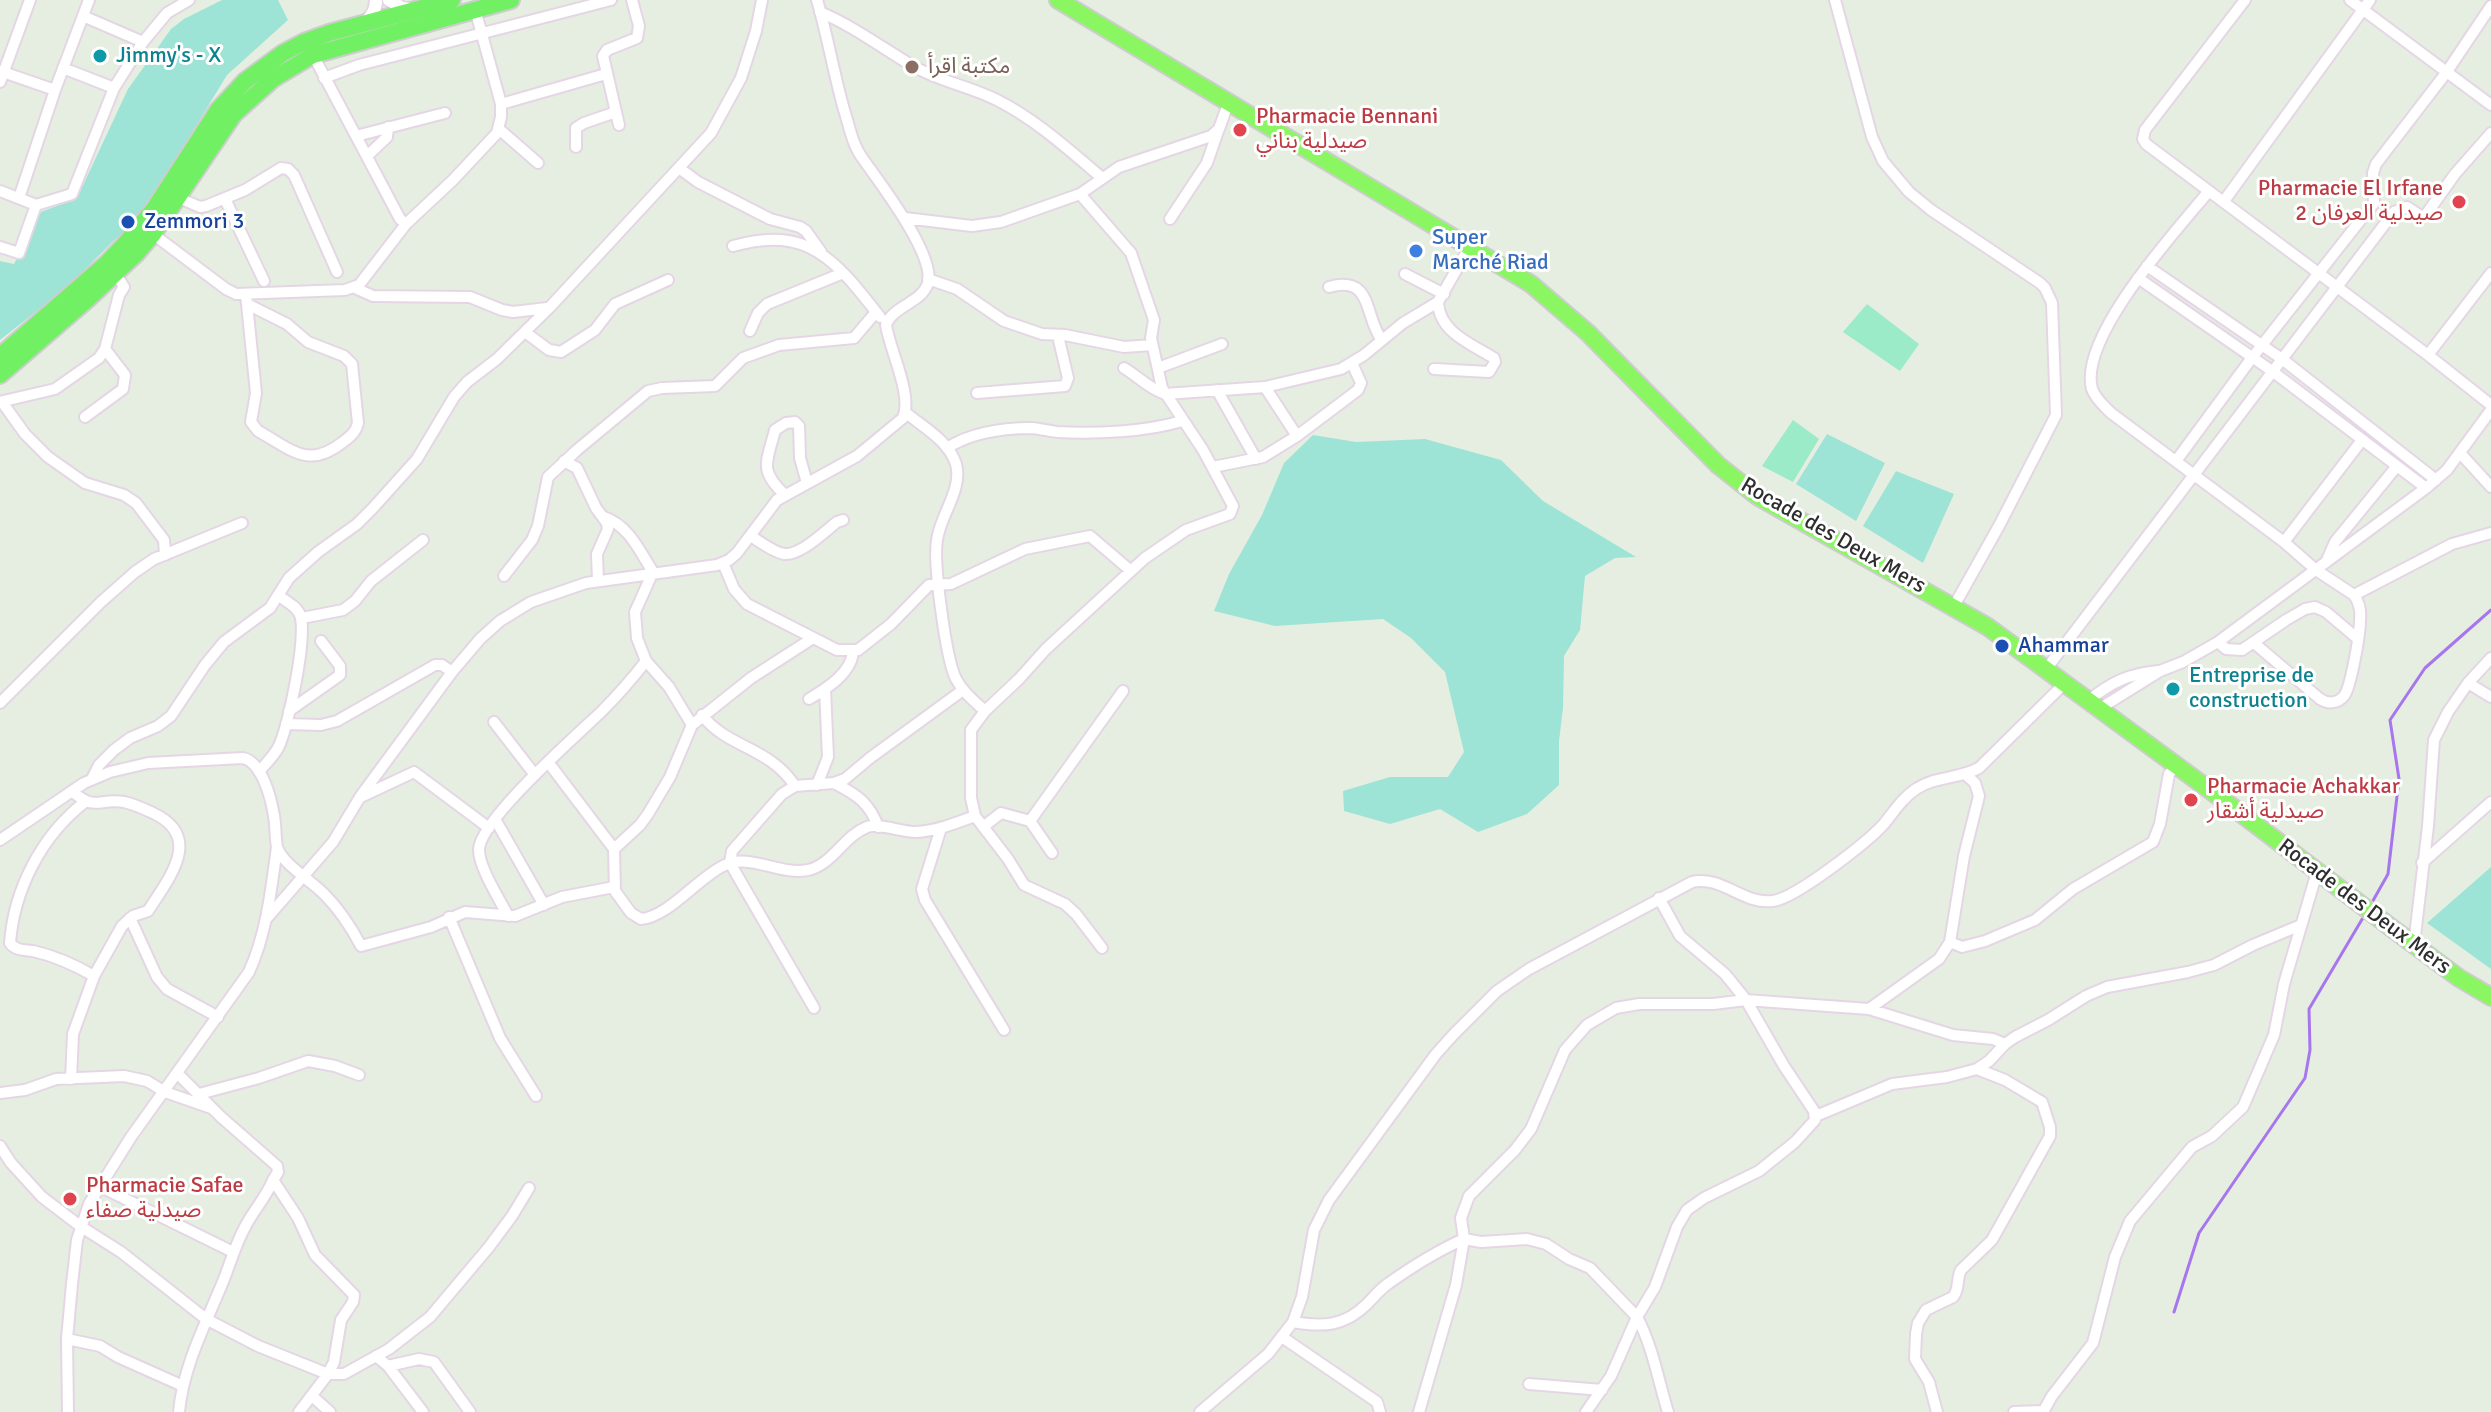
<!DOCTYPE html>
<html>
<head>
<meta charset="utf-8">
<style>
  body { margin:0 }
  canvas { display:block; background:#e5eee1 }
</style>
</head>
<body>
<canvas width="2491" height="1412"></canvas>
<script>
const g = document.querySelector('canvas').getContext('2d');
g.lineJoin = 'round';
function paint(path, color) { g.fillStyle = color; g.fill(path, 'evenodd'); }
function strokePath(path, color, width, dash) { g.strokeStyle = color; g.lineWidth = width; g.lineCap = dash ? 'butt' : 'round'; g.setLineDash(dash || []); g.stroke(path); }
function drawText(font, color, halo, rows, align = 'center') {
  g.font = font + ' Signika,"Noto Sans Arabic",sans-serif'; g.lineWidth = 6; g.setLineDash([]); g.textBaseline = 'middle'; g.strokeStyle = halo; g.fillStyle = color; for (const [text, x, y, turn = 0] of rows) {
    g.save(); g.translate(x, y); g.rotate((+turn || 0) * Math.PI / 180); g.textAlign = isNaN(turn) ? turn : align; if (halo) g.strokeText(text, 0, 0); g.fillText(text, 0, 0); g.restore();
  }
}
const green = new Path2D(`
  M222,0H278L288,20L227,75L144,211L66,288L0,340V261L14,264L41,212L77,198L128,89L171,29L184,19Z
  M1827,434L1885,463L1856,521L1796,484Z
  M1313,435L1356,442L1425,439L1501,460L1543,501L1636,557L1615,558L1585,576L1580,630L1564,656L1563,708L1559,741V785L1527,814L1478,832L1440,809L1390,824L1344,811L1343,791L1390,777H1448L1464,752L1445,672L1411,638L1383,619L1275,626L1214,611L1229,574L1262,515L1284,463Z
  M1896,471L1954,494L1923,563L1863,526Z
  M2491,867V969L2427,923Z`);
const pitch = new Path2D(`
  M1867,304L1919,344L1900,371L1843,332Z
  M1793,420L1819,439L1793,482L1762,466Z`);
const stream = new Path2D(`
  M2370,906L2388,874L2399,779L2390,720L2425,668L2491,610
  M2174,1312L2199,1233L2305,1078L2310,1050L2309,1009L2364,916`);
const minor = new Path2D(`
  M1835,0L1872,137L1883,161L1909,192L1931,210L2040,283L2045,288L2052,303L2056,415L2000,524L1954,606
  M2245,0L2145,130L2143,139L2146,144L2428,355L2491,405
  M2350,0L2491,105
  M820,12C853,26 881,47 911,65C938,81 969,86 997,100C1035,119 1069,150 1101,177
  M83,16L143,42
  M313,55L400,219L406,224
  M63,68L114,88
  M0,71L55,90
  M324,78L359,65L611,0
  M0,82L30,0
  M501,104L606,74
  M619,125L603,56L607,50L637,38L639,26L632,0
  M499,129L538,163
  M356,136L445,113
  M576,147V128L584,123L616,112
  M367,156L387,137L388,127
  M679,168L698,182L770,219L800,227L806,231L821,252
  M0,191L36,205L72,194L114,88L143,42L167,13L189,0
  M2209,191C2177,230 2078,337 2092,389C2095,398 2104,406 2111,413L2284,542L2316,570L2354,595C2359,602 2361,611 2360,620C2360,634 2351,687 2344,696C2337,704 2328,704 2320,699L2254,643
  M1080,194L1131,253L1154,320L1151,338L1162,388L1203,450L1233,506L1230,514L1186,530L1145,558L1046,649L1019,679L985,711L971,730V798L975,816L1008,859L1024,885L1065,904L1076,914L1102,948
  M19,198L55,90L89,0
  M179,198L200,207L206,206L245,190L281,168L288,169L294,175L337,272
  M225,199L264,281
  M2224,201L2370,0
  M905,218L972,226L1001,222L1080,194L1119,167L1211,136L1219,129L1229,101
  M1170,219L1207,163L1218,131
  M153,234L226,289L236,294L345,290L359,285L406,224L453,180L497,133L501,117V104L475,9
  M733,246C809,224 837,262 880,317
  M0,247L19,253L36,205
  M2147,266L2282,359L2436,480
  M1405,274L1444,294
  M2138,278L2272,371L2426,488
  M928,279L957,289L1004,321L1042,334L1065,335L1124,347L1152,345
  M1329,287C1373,275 1364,315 1381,339
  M355,288L373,296L470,297L502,310L513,312L547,308
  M246,295L247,304L256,393L251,422L258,431C291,449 308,470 343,442C351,436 356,432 358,423L352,364L344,356L308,342L287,324L247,304
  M750,331L758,313L767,304L843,273
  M525,332L549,350L561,352L595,330L615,304L668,280
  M2428,355L2491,273
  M1124,368C1139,377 1148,388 1165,394L1265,387L1341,369L1364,355L1403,323L1438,302L1470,246
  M1158,368L1222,344
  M1434,369L1489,372L1495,362L1494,358C1471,344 1439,332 1438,302
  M1265,387L1297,436
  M1217,390L1256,459
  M977,393L1065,386L1068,378L1058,336
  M0,402L55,389L99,358L105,349L119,295L124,287L116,274
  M2,402L25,434L48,457L85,483L124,495L136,503L164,540L165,555
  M905,412C924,428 948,440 956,464C963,490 940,515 937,540C933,563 946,659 956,679C963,692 974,701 985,711
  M85,417L123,389L125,375L105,349
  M947,448C972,432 1004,428 1032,428C1041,429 1049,431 1057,432C1095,434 1146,432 1182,421
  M2461,454L2491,487
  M564,461L577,468L596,508L607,523L608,529L597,554L598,581
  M2176,461L2251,359L2374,203L2373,173L2376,164L2446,73L2491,6
  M1213,467L1263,457L1297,436L1358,390L1361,383L1352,363
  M785,495C758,470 767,462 775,430L786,423L795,422L799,426L800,458L807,483
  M604,517C629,526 639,550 653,572L635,612L637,638L646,661L669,687L692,725
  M751,536C760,542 773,552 784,554C800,556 825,531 837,522L843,520
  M2284,542L2362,440
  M2327,560L2335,542L2397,466
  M723,563L734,589L747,604L837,650H858L891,624L929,585L951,584L1025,549L1090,536L1131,571
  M504,576L532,540L538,526L548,477L577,450L648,391L662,388L715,386L743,358L779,345L854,338L876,312
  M2354,595L2452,544L2491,533
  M302,618L343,610L355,601L371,581L423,540
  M2218,642L2226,649L2242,650L2286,620L2305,609L2315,607L2326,612L2358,639
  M2047,668L2394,212L2407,207L2422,217L2425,216L2455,174L2491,133
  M2468,683L2491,697
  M809,699C826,689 852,673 853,651
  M2089,700C2112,682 2128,674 2158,671
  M0,703L101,602L135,572L154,559L242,523
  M2099,709L2160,671L2183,662L2218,642L2426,488L2447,470L2491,410
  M289,711L340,675V666L321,641
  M702,715C727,748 770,747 795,786
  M494,722L535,775
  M286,724L321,725L337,721L435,665H442L452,672
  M548,762L614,849L615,891L631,913L641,919C668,917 698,878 723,866C750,852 779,876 808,870C832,865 844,836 867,827C878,823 902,832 916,832C936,831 956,823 975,816
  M259,772C265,764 273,757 278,748C288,730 308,634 300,615C297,606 285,601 278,595
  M92,779L99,765L114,750L130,738L158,726L171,716L205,665L224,642L270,608L289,578L318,552L357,524L373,508L417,459L454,397L467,382L497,359L549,308L711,133L741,78L756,31L762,0
  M834,783C856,794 870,803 878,827
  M817,785L828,757L825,689
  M363,796L414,772L489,828
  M85,802C42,835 14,889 10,943C15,950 23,950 33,951C55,956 75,965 94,976
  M495,819L544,905
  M1030,821L1123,691
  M983,827L1001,813L1030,821L1052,853
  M941,828L922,889L925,900L1004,1030
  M0,840L84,783L110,772L148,763L243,758C262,762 271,798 274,816C276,826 275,837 277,847C282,864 312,881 325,895C340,910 351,927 361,946L431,927L465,912L515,916L562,897L614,887
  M614,849L640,825L648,814L670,777L692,725L751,678L813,638
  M2422,863L2491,802
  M508,916C500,900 478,866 479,849C481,819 577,735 601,712C617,696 632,679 646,661
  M449,917L500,1038L536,1096
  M130,918L157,977L167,989L218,1017
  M267,918L333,842L360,797L452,672L480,639L500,621L531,602L586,583L717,565L729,560L737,553L777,500L857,456L903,418C913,395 890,351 886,325C892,306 922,303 928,283C935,254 879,182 863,159C853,146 850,129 845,113C834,76 828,37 817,0
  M1950,942L1962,947L1985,941L2035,920L2073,889L2153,842L2160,824L2169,774L2176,766
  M2414,944L2428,826L2434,740L2448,712L2468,683L2491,658
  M814,1008L730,863L732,851L782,794L795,786L834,783L845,779L870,758L963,690
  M1869,1009L1939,959L1950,942L1964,856L1979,796L1975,783L1965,774
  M177,1073L221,1117L277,1166L278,1172L273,1180L298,1218L315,1255L354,1295L353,1302L341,1320L334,1362L328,1374L299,1412
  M71,1079L73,1034L94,976L122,926L133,916L148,911C169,878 204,837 153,813C144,809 134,804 124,802C98,798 95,812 72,791
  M0,1093L25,1090L56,1079L124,1076L147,1081L165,1092L211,1108
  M199,1094L259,1078L308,1061L335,1066L359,1075
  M1816,1116L1892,1084L1947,1077L1977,1069L1989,1061L2005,1044L2015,1037L2048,1020L2086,996L2107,987L2188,972L2214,965L2253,945L2301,925
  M0,1146L11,1163L42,1197L80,1226L121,1252L206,1319L258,1346L328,1374H344L389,1349L430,1317L489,1247L512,1216L529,1188
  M99,1186L233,1252
  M1637,1317C1653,1347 1658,1380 1668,1412
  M1293,1322C1322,1327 1344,1327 1367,1304C1374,1297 1380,1289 1389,1283C1413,1266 1437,1251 1464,1239L1461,1218L1469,1196L1515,1150L1531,1129L1565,1050L1587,1025L1616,1008L1639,1004H1713L1746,1000L1869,1009L1953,1035L1993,1039L2005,1044
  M1282,1337L1377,1402L1380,1412
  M67,1339L100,1346L118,1357L183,1386
  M376,1356L388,1366L419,1359L434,1362L470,1412
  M388,1366L423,1412
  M1529,1384L1602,1390
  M312,1396L330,1412
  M68,1412L67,1339L72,1284L77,1240L89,1204L131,1137L249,972C267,932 271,890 277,847
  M179,1412C183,1367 205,1325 222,1284C230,1265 235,1245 245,1227C253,1211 267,1196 273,1180
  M1200,1412L1268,1354L1293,1322L1302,1297L1314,1230L1329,1200L1436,1054L1454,1034L1497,991L1529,969L1692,882C1722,875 1743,905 1773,901C1796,898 1866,843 1883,825C1894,812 1901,799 1916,789C1935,776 1959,779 1979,768L2066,682
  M1419,1412L1456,1285L1464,1239L1481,1242L1527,1239L1546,1244L1569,1259L1590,1268L1637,1317L1655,1287L1677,1227L1687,1210L1704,1198L1759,1171L1795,1142L1815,1120L1814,1111L1784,1066L1746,1000L1725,974L1680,936L1659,898
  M1586,1412L1611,1376L1637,1317
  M1937,1412L1929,1382L1915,1359L1916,1334L1918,1323L1926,1310L1953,1297C1960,1289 1956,1279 1961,1270L1992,1240L2050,1136V1127L2042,1102L2005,1080L1977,1069
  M2014,1412L2043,1411
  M2043,1412L2052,1396L2093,1343L2115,1257L2130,1221L2192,1147L2212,1136L2243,1107L2274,1035L2284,984L2317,872`);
const tertiary = new Path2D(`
  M389,0L402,8L411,9
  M363,24C371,17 376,11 376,0`);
const primary = new Path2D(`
  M0,356L107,263L124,245L154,209L218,110L245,81L283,53L304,42L329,33L452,0
  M0,375L88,299L136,254L153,234L234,114L273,79L313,55L511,0`);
const trunk = new Path2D(`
  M1058,0L1531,284L1588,333L1718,465L1757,496L1988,627L2222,799L2393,929L2459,978L2491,997`);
const markers = [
  [100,56,8,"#0f9aa8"],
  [912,67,8,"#8d6e63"],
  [1240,130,8,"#e0444e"],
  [2459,202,8,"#e0444e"],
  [128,222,8,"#1a4fb4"],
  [1416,251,8,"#3f7fe0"],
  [2002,646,8,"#1a4fb4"],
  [2173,689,8,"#0f9aa8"],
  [2191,800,8,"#e0444e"],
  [70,1199,8,"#e0444e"]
];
const cultureNames = [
  ["Jimmy's - X",116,56],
  ["Entreprise de",2189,676],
  ["construction",2189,701]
];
const educationNames = [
  ["مكتبة اقرأ",928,67]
];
const healthNames = [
  ["Pharmacie Bennani",1256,117],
  ["صيدلية بناني",1256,142],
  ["Pharmacie El Irfane",2443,189,"right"],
  ["صيدلية العرفان 2",2443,214,"right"],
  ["Pharmacie Achakkar",2207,787],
  ["صيدلية أشقار",2207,812],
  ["Pharmacie Safae",86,1186],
  ["صيدلية صفاء",86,1211]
];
const transitNames = [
  ["Zemmori 3",144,222],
  ["Ahammar",2018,646]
];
const shopNames = [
  ["Super",1432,238],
  ["Marché Riad",1432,263]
];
const streetNames = [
  ["Rocade des Deux Mers",1833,536,30],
  ["Rocade des Deux Mers",2364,907,37]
];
paint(green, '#9ee4d6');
paint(pitch, '#9beac8');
strokePath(stream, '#a776ee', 3);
strokePath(minor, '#e5d6e5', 14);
strokePath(tertiary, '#e5d6e5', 16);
strokePath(primary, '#cdcdcd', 20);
strokePath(trunk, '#cdcdcd', 20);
strokePath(minor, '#fff', 10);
strokePath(tertiary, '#fff', 12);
strokePath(primary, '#72f064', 16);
strokePath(trunk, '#8af661', 16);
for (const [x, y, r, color] of markers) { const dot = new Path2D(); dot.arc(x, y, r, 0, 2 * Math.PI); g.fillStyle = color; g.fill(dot); strokePath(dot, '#fff', 3); }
drawText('22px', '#0d838f', '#fff', cultureNames, 'left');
drawText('22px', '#785e54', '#fff', educationNames, 'left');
drawText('22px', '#be3a42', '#fff', healthNames, 'left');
drawText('22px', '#164399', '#fff', transitNames, 'left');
drawText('22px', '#366cbe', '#fff', shopNames, 'left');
drawText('22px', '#2e2e2e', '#fff', streetNames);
</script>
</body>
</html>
